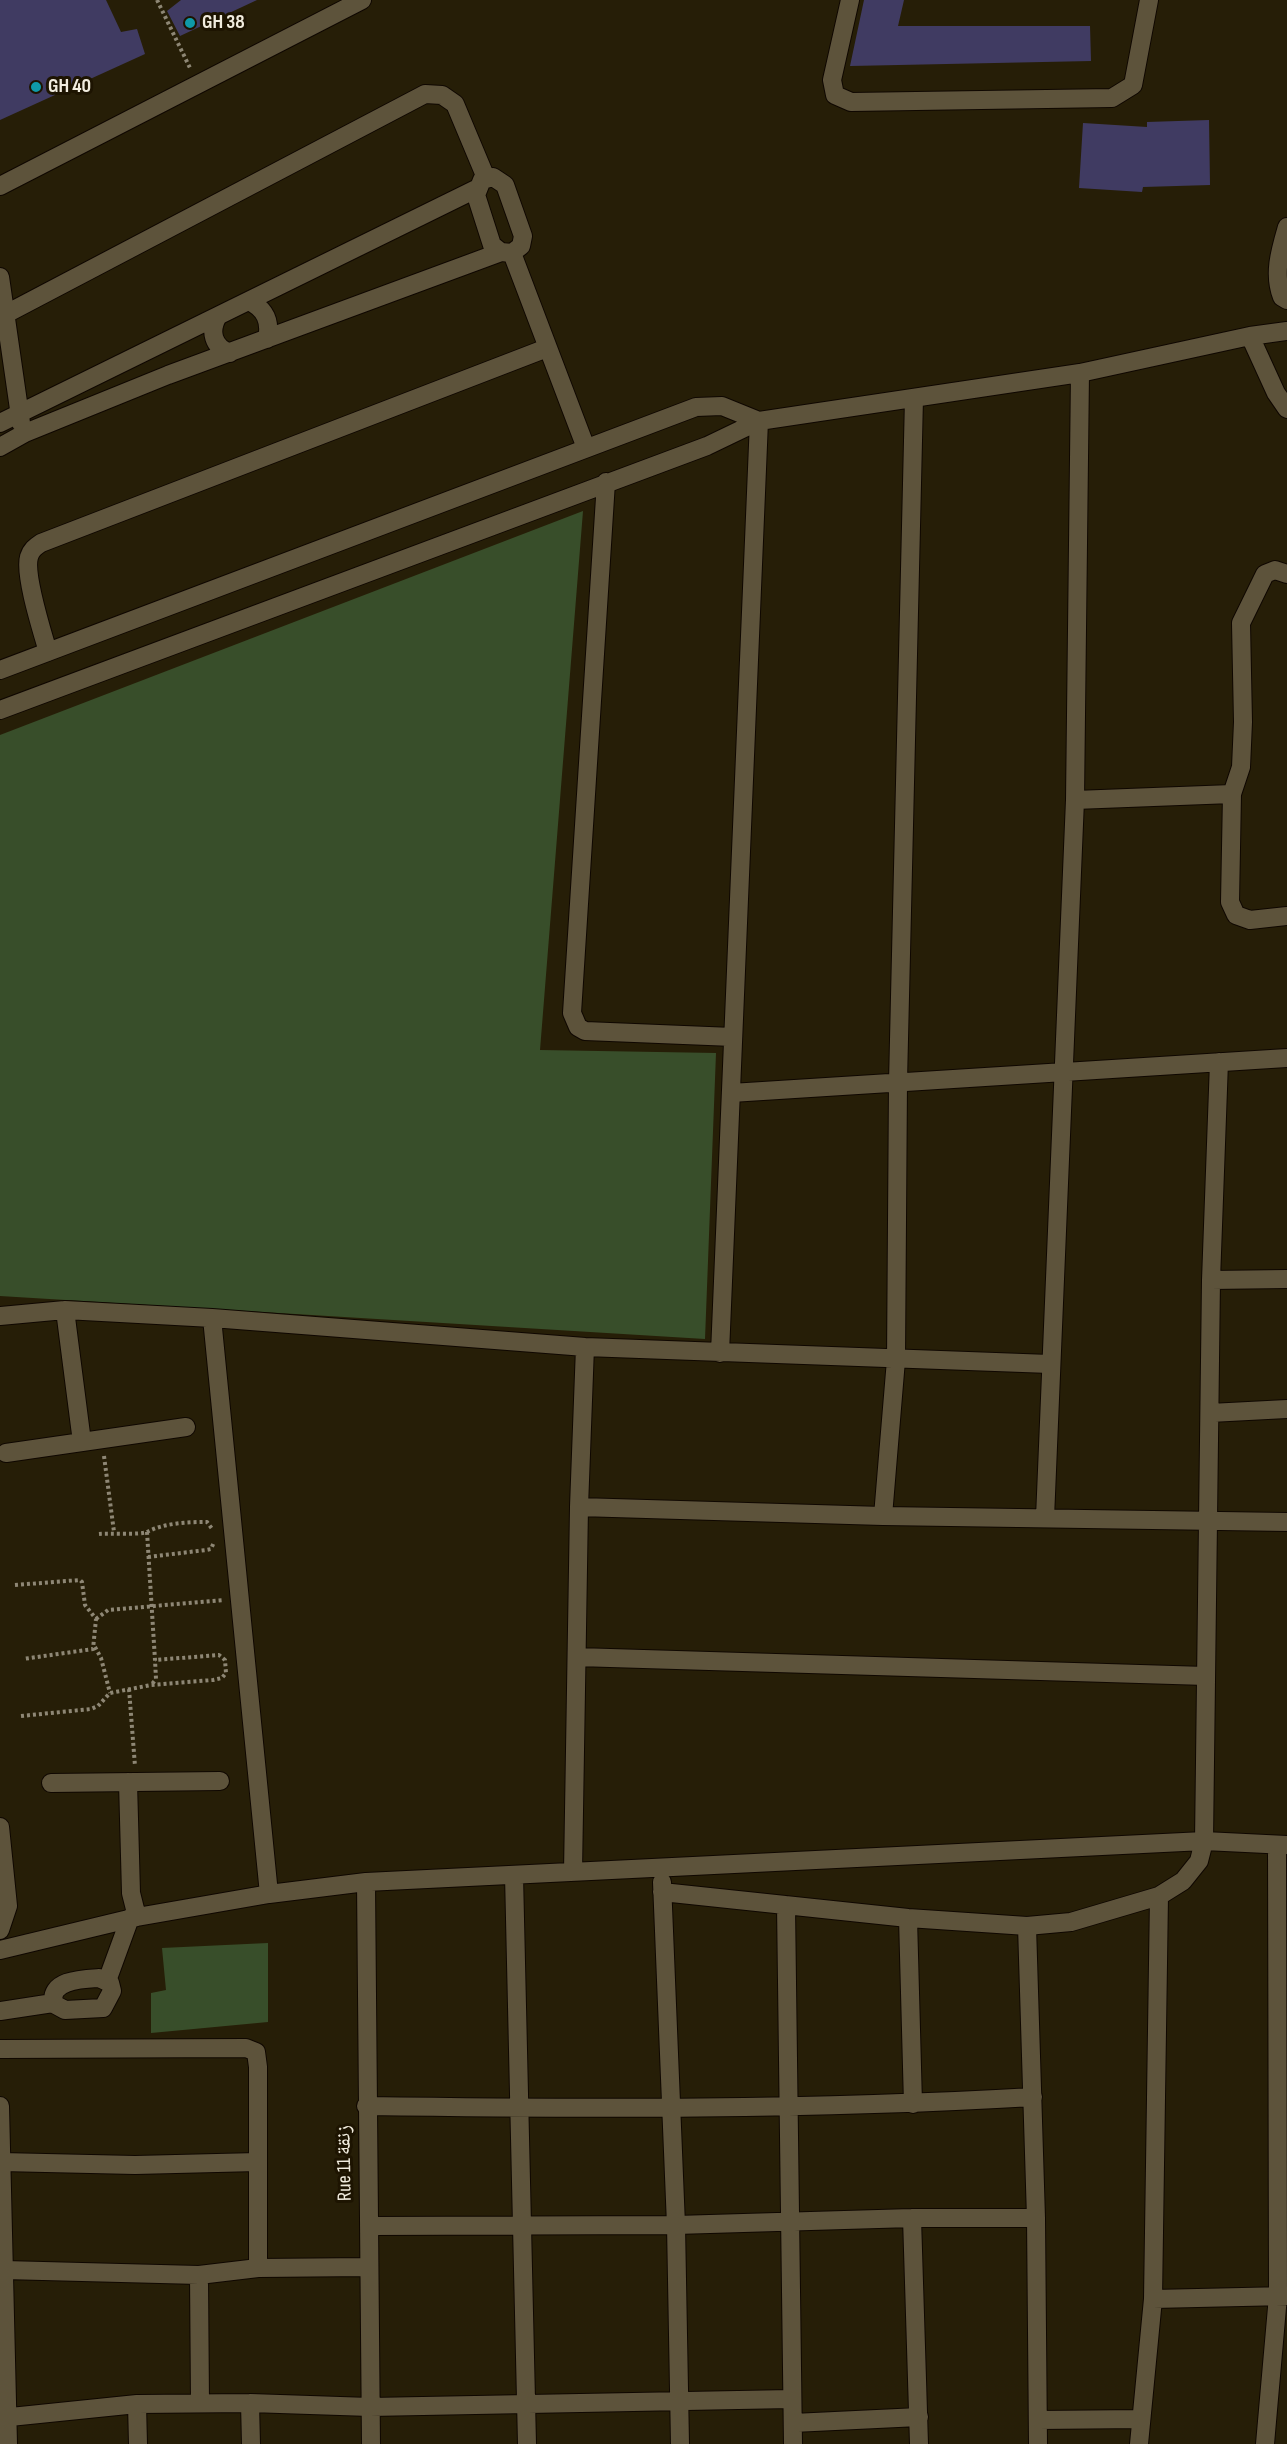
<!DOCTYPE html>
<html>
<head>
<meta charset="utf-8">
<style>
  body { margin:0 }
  canvas { display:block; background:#261e07 }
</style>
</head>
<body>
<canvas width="1287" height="2444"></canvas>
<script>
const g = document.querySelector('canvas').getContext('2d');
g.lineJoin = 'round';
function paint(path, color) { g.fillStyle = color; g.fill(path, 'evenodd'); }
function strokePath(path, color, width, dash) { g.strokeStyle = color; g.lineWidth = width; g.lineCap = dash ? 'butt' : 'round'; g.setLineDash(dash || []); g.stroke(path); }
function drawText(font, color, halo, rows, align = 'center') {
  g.font = font + ' "Sofia Sans Condensed","Noto Naskh Arabic",sans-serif'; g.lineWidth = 6; g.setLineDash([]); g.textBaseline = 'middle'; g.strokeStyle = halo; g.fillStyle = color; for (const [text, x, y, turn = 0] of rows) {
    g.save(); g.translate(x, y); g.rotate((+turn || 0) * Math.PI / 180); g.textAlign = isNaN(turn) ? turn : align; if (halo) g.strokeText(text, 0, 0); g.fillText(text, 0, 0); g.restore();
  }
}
const green = new Path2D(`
  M583,511L540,1050L716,1053L705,1339L0,1296V735Z
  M268,1943V2022L151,2033V1993L166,1990L162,1948Z`);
const building = new Path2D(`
  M0,0H106L121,32L137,29L145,54L0,120Z
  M181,0H257L180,36L167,11Z
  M864,0H904L898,26H1090L1091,61L850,66Z
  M1209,120L1210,185L1143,187L1142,192L1079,188L1083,123L1147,127V122Z`);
const path = new Path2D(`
  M157,0L191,70
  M104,1456L114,1532
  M147,1532L155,1660L156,1679L152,1684
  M99,1534C109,1533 141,1535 147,1532C164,1523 187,1522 207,1522L213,1530
  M148,1557L206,1550L211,1549L214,1542
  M15,1585L80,1580L82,1582L85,1605L96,1619L93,1649L23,1659
  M96,1619L108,1610L224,1600
  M95,1647L101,1658L110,1693
  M129,1689L135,1766
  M21,1716L91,1709L98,1706L110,1693L151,1685L213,1680L222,1678L226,1673L225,1660L219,1655L155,1660`);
const minor = new Path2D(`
  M850,0L832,80L835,95L851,102L1112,98L1133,85L1149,0
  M493,177L505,185L523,236L521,246L512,253L501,252L492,245L476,195L482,180Z
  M0,186L362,0
  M1287,227C1280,251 1273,274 1282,297L1287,300
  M512,253L586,448
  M0,277L21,423
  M249,301C265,309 271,321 267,339
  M4,315L425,94L442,95L455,104L486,178
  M218,316C209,331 213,347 230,353
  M1250,336L1276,393L1287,409
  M0,423L476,189
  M0,447L25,433L168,375L501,252
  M606,482L572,1013L578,1027L585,1031L733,1037
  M1287,574L1275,570L1265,574L1241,623L1243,722L1241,767L1232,794L1230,902L1236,915L1250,920L1287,916
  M48,652C42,631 24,575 29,557C31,550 35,547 41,543L547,348
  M0,670L696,407L722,406L759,421
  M0,710L707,446L759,421L1080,373L1250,336L1287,331
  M1075,800L1232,794
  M731,1093L1287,1058
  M1211,1280L1287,1279
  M65,1310L82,1442
  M0,1316L65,1310L212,1318L585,1347L1050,1364
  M212,1318L269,1894
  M720,1353L759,421
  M1210,1413L1287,1409
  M6,1453L186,1427
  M579,1507L883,1516L1287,1522
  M883,1516L896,1360L898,1082L914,398
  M1045,1518L1075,800L1080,373
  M577,1657L1206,1676
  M128,1782L131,1893L137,1917
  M51,1783L220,1781
  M0,1827L8,1906L0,1930
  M573,1872L579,1507L585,1347
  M514,1875L527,2444
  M366,1882L371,2444
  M662,1882L676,2225L680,2444
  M662,1892L908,1918L1027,1926L1071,1922L1159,1896L1183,1881L1199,1861L1204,1841L1211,1280L1219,1062
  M786,1905L793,2444
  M908,1918L913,2104
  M1027,1926L1036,2218L1038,2444
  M0,1950L137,1917L269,1894L366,1882L1204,1841L1287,1845
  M99,1978L110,1983L112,1991L103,2008L65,2010L54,2004C48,1980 82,1979 99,1978Z
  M107,1981L130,1918
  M0,2011L53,2003
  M0,2049L246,2048L256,2052L258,2067V2268
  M0,2106L8,2444
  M366,2106C588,2109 811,2110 1033,2097
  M1,2162L135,2165L258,2162
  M912,2218L919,2444
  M369,2226L676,2225L912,2218H1036
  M4,2270L199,2275L258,2268L369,2267
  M199,2275L200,2403
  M1153,2299L1287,2296
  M250,2403L251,2444
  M137,2404L138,2444
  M0,2418L137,2404L250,2403L370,2407L791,2399
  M1038,2420L1141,2419
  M793,2423L919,2417
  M1139,2444L1153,2299L1159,1896
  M1265,2444L1278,2296L1277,1845`);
const markers = [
  [190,23,6,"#0f9aa8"],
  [36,87,6,"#0f9aa8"]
];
const poiNames = [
  ["GH 38",202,23],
  ["GH 40",48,87]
];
const streetNames = [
  ["Rue 11 زنقة",345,2163,-91]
];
paint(green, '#384e2a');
paint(building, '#403b62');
strokePath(minor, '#0f0700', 20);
strokePath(path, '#8e8775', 4, [3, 3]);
strokePath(minor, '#5d533b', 18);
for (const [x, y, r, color] of markers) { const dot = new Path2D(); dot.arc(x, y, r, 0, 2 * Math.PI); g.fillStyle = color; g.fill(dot); strokePath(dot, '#1d1401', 2); }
drawText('bold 20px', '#f1ecde', '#1d1401', poiNames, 'left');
drawText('20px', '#f1ecde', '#1d1401', streetNames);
</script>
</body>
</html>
